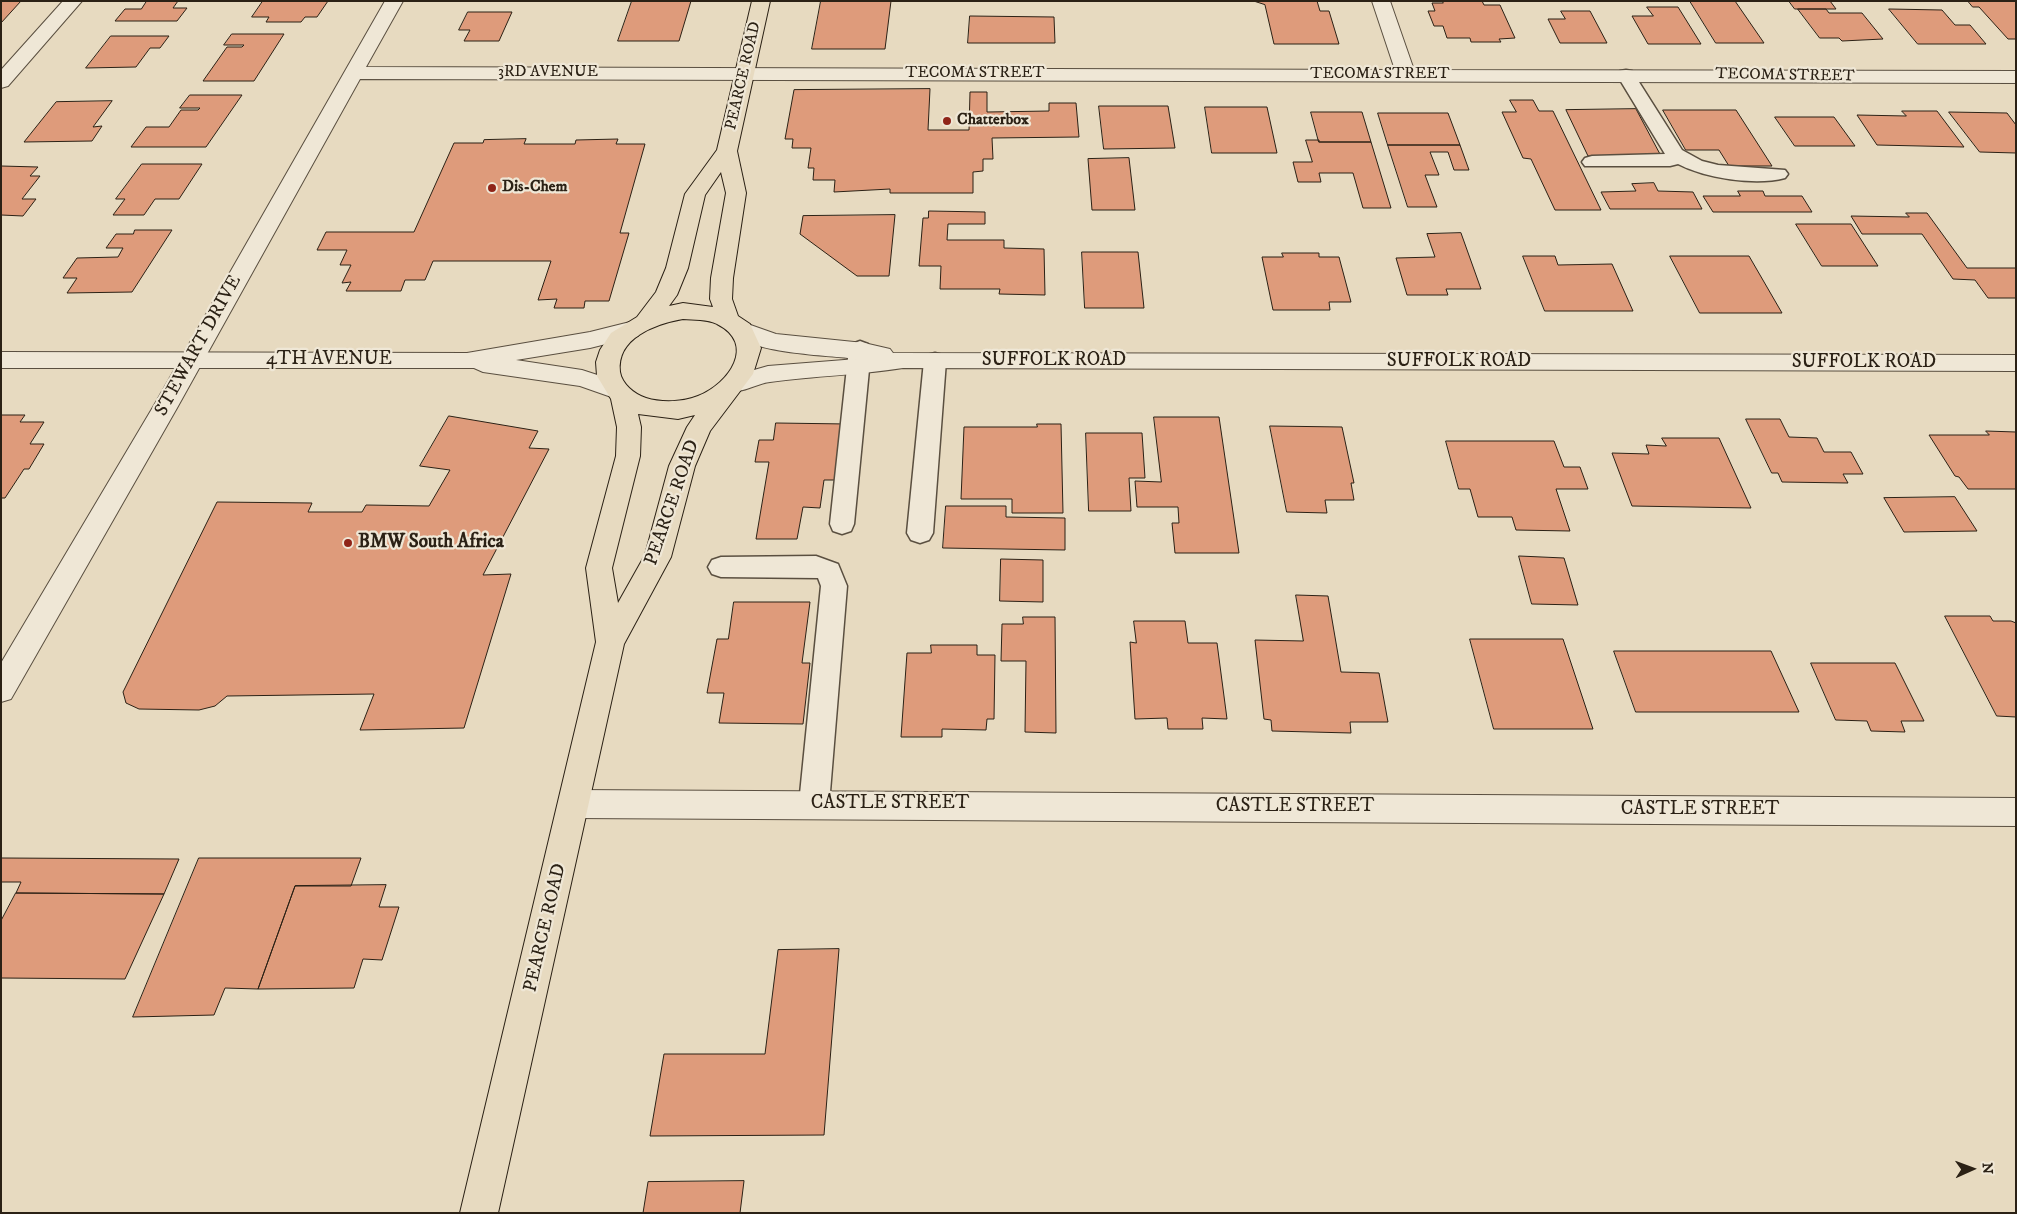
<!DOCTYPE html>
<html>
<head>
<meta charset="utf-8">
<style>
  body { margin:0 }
  #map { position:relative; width:2017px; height:1214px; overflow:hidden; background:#e7dac0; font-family:"IM FELL DW Pica",serif }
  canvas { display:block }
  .frame { position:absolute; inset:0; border:2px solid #2b2115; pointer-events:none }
  .north { position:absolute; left:1947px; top:1144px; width:50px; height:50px; -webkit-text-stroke:4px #efe7d6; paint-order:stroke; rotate:88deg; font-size:14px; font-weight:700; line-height:20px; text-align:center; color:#2b2115 }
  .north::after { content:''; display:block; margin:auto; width:18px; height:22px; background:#2b2115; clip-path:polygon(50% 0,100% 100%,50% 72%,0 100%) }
</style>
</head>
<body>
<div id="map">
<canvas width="2017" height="1214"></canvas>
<div class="frame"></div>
<div class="north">N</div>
</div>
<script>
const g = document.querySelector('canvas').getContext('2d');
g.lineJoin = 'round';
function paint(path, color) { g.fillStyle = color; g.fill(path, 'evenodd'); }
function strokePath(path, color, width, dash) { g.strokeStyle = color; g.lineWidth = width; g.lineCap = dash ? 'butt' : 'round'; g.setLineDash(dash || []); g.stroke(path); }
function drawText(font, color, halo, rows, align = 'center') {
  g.font = font + ' "IM FELL DW Pica",serif'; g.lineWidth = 4.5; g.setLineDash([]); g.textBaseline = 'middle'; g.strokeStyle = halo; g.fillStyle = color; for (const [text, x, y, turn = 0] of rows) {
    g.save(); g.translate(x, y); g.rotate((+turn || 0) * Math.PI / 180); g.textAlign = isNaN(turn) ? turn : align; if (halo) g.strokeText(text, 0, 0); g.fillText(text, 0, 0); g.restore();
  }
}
const building = new Path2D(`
  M1,1H21L1,23Z
  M147,1H178L173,8H187L177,21H115L125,9H141Z
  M263,1H328L317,17H305L301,22H266L269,17H252Z
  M632,1H691L679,41H618Z
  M821,1H891L885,49H812Z
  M1254,1H1317L1320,11H1329L1339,44H1274L1265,5Z
  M1442,1H1482L1484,5H1500L1515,38L1499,39L1501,42H1471L1470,38H1447L1443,26H1434L1428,11H1435L1432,3H1443Z
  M1690,1H1735L1764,43H1716Z
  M1789,1H1830L1836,9H1795Z
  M1968,1H2016V39H2008L1979,7H1973Z
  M1647,7H1678L1701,44H1648L1632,16H1653Z
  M1798,9H1826L1829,13H1862L1883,39L1842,41L1839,38H1820Z
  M1889,9L1942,10L1955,25H1970L1986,44H1918Z
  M1561,11H1590L1607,43H1560L1548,19H1565Z
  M468,12H512L499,41H464L470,30H459Z
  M970,16L1054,17L1055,43H968Z
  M232,34H284L254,81H203L227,47H242L244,45H224Z
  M111,36H169L160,48H150L136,67L86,68Z
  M930,89L928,130H969L970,92H987V112L1049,111V103H1076L1079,137L992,138L993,159H983V171L973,172V193H890V189L834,192L835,180H813L814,168H808L811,148H792L793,139H785L794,90Z
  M190,95H242L206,147H131L146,127H169L181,110H198L200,108H180Z
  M1510,100H1533L1539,111H1553L1601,210H1555L1531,159L1523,158L1502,112H1516Z
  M112,101L93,127L102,126L92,141L24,142L56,102Z
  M1099,106H1168L1175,148L1104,149Z
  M1205,107H1267L1277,153H1212Z
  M1636,109L1661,156H1588L1566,110Z
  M1663,110H1736L1772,166H1729L1719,150H1686Z
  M1902,111H1937L1964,147L1877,145L1857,115L1906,116Z
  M1311,112H1362L1371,142H1319Z
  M1949,112L2007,113L2016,125V153L1980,152Z
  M1378,113H1448L1460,145H1388Z
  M1775,117H1834L1855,146H1795Z
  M526,139L524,144H575L576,140L618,139L616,144H645L620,233H629L609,301H585L584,308H554L557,299L538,300L551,261H433L425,280H405L401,291H346L351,282L342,283L351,265H340L347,250H317L326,232H414L454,143H483L484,140Z
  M1306,140H1319V142H1371L1391,208H1363L1353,173H1319L1321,182H1298L1293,162H1312Z
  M1388,145H1460L1469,170H1454L1448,152H1430L1439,175H1425L1437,207H1408Z
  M1129,158L1135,210H1092L1088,159Z
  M142,164H202L179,199H155L144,215H113L125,199H116Z
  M1,166L38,167L30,176H40L22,199H36L23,216L1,215Z
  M1654,183L1658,191L1693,192L1702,209H1610L1601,192L1636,191L1632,184Z
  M1738,191H1763L1765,196H1802L1812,212H1713L1703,196H1740Z
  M929,211L985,212V224H948L947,240H1004V248L1044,249L1045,295L999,294L1000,289H940L941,266H919L923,218H928Z
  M1906,213H1927L1967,268H2016V298H1988L1975,280L1953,279L1922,234H1862L1851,216L1909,217Z
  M895,215L889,276H857L800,234L803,216Z
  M1796,224H1851L1878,266H1822Z
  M135,230H172L132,292L67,293L77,278H63L77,258L118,257L123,248H106L116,234H133Z
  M1461,233L1481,289H1446L1448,295H1407L1396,258L1435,257L1427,234Z
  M1082,252H1138L1144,308H1085Z
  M1282,253H1319V257H1339L1351,302H1329L1330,310H1273L1262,257H1283Z
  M1523,256H1555L1558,265L1612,264L1633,311H1545Z
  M1670,256H1749L1782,313H1700Z
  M1,415H25L20,422H44L30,444H44L29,469H24L5,498H1Z
  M449,416L538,431L529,448L549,449L483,575L511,574L464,728L360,730L374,694L227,696L215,706L199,710L139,709L126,703L123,692L217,502L312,503L308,512H362L366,505L429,506L450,470L420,466Z
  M1154,417H1219L1239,553H1175L1172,523H1179L1178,507H1137L1135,481L1161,482Z
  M1746,419H1780L1789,437L1817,438L1824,452H1851L1863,474H1843L1848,483L1782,482L1778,473H1772Z
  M776,423L847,424L839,480H824L820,508L803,507L797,539H756L769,462H755L759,440H773Z
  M1037,424H1061L1063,513H1012V499H961L964,427H1037Z
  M1270,426L1342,427L1354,483H1351L1354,500H1325L1327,513L1287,512Z
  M1986,431L2016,432V489H1968L1959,477L1955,476L1929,435H1989Z
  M1086,433H1142L1145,478H1129L1131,511H1089Z
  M1662,438H1719L1751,508L1632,506L1612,453L1649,454L1646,445L1666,446Z
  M1446,441H1554L1564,467H1580L1588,489H1556L1570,531L1516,530L1512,517H1478L1470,489H1459Z
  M1955,497L1977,531L1904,532L1884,498Z
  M946,506H1006V517L1065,518V550L943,548Z
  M1519,556L1564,558L1578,605L1532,604Z
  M1001,559L1043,560V602L1000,601Z
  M1296,595L1328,596L1341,672L1379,673L1388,722H1350L1351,733L1272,731L1271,720L1264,719L1255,640L1303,641Z
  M734,602H810L802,663H810L803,724L719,723L724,693H707L717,639H728Z
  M1945,616H1990L1993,621H2011L2016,623V717L1997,716Z
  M1023,617H1055L1056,733L1025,732L1026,661H1001L1002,624H1023Z
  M1134,621H1185L1188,643H1217L1227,719L1202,718L1203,729H1168L1167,718L1135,719L1130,642L1136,643Z
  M1470,639H1563L1593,729H1494Z
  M931,645H977V655H995L994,719H987L986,730L942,729V737H901L907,653H931Z
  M1614,651H1771L1799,712H1636Z
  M1811,663H1895L1924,721H1901L1905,732L1871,731L1867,721L1836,720Z
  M1,858L179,859L164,894L16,893L21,882H1Z
  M199,858H361L351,886H295L258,989L225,988L214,1015L133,1017Z
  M386,885L379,907H399L382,960L363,959L354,988L258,989L295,886Z
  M16,893L164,894L125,979L1,978V921Z
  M839,949L824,1135L650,1136L664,1054H765L778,950Z
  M744,1181L740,1213H643L648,1182Z`);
const service = new Path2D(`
  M1626,70L1632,71L1682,150L1702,161L1718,165L1785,170L1788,174L1785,178C1755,186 1705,178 1678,164L1670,166H1585L1582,162L1585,158L1592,156L1665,154L1617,75L1620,71Z
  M860,341L868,344L871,349L854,524L851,531L842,534L833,531L830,524L849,349L852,344Z
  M935,353L943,355L946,361L933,533L929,540L920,543L911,540L907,533L924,361L927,355Z
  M816,556L838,564L847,586L829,804L824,814L814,818L804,814L799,804L821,586L818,578L721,577L712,574L708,567L712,560L721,557Z`);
const minor = new Path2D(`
  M63,1H82L8,86L1,88V70Z
  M385,1H403L366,67L1395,70L1372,1H1390L1414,70L2016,71V83L360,79L177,408L11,699L1,702V663L156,402Z
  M742,322L776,334L864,343L890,349L893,353L2016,355V371L903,368C859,375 814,376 770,382C754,384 741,395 726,390L722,384L726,378L768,366L857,359C830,355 745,354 731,330L734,324Z
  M574,790L2016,798V826L574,818L563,814L559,804L563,794Z`);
const tertiary = new Path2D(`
  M630,322L638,324L641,330L638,336L590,348L516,360L582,370L625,384L629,390L625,396L617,399L580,386L483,372L474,368H1V352L467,353L590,332Z`);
const primary = new Path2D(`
  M752,1H770L737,151L746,193L733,278L732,299L738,316L750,324L761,348L753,374L710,431L695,466L671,557L624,644L498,1213H460L596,642L586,568L616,456L617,427L611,399L597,376L596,362L600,350L611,333L637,317L656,292L666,268L685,194L717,150ZM721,172L726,193L711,278L710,299L713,307L683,303L669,306L677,295L688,268L705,195ZM683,319C693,320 708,319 717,324C757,344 729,384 698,396C683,402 662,403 646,398C634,394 622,384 620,372C616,338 655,324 683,319ZM638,414L678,419L695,415L687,427L669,466L645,555L618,603L612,568L640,456L641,427Z`);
const markers = [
  [947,121,5,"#8f2418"],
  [492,188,5,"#8f2418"],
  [348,543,5,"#8f2418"]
];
const farStreetnames = [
  ["3RD AVENUE",548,73],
  ["TECOMA STREET",975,74],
  ["TECOMA STREET",1380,75],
  ["PEARCE ROAD",744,76,-77],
  ["TECOMA STREET",1785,76,1]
];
const farPoinames = [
  ["Chatterbox",957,121],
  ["Dis-Chem",502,188]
];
const streetNames = [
  ["STEWART DRIVE",199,346,-61],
  ["4TH AVENUE",329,360],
  ["SUFFOLK ROAD",1054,361],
  ["SUFFOLK ROAD",1459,362],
  ["SUFFOLK ROAD",1864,363],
  ["PEARCE ROAD",673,503,-71],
  ["CASTLE STREET",890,804],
  ["CASTLE STREET",1295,807],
  ["CASTLE STREET",1700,810],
  ["PEARCE ROAD",546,928,-77]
];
const poiNames = [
  ["BMW South Africa",358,543]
];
paint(building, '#de9b7b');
strokePath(building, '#2b2115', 1);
strokePath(service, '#5a4f40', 3);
strokePath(minor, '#5a4f40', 2);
strokePath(tertiary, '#5a4f40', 2);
strokePath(primary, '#2b2115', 2);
paint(service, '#efe7d6');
paint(minor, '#efe7d6');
paint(tertiary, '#efe7d6');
paint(primary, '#e7dac0');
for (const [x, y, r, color] of markers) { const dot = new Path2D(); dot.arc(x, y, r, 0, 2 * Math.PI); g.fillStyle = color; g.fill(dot); strokePath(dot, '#efe7d6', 2); }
drawText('16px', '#2b2115', '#efe7d6', farStreetnames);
drawText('bold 16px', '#2b2115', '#efe7d6', farPoinames, 'left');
drawText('19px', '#2b2115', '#efe7d6', streetNames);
drawText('bold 19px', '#2b2115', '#efe7d6', poiNames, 'left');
</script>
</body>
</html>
